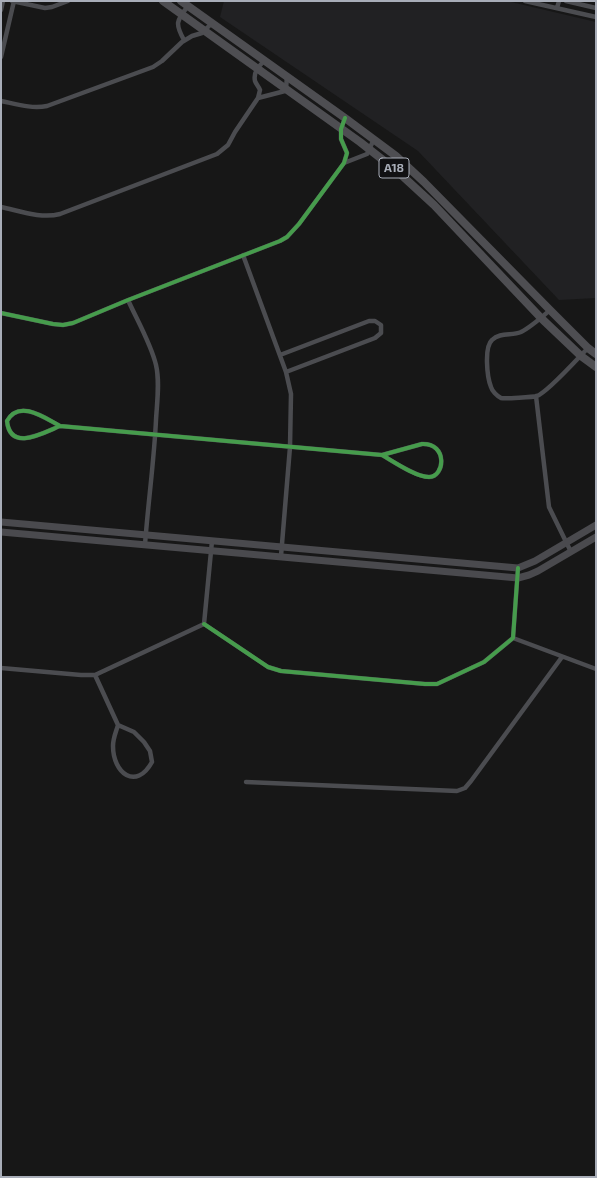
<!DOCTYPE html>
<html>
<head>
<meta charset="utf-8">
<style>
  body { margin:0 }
  #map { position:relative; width:597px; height:1178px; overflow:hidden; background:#171717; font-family:"Exo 2",sans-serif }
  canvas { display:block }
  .frame { position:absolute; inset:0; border:2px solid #a8adb8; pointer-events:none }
</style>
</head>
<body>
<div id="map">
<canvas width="597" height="1178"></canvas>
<div class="frame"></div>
</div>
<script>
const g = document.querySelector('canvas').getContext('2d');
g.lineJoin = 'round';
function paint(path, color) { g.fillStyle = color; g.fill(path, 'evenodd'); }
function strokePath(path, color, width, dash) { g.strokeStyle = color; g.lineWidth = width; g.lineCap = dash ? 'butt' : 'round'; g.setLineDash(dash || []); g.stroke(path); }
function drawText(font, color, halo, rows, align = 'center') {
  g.font = font + ' "Exo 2",sans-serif'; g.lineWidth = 3.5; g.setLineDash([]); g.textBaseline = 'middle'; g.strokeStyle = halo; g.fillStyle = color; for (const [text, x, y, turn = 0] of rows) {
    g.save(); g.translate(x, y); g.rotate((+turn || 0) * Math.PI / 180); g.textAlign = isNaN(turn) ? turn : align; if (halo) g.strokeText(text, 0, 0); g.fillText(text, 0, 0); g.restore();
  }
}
const built = new Path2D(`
  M224,1H507L596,22V298L559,300L418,151L220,17Z`);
const minor = new Path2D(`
  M12,1L45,8L52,7L68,1
  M525,1L596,17
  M566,1L596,8
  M557,8L559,1
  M1,10L3,1
  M184,40C175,24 176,21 188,6
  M1,57L14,1
  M258,98L285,91L286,89L287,76
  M1,101C16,104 31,109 47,106L153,67L162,61L182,42L192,36L202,33L212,23
  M344,163L367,154L374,139
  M1,207C20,211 41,219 60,214L217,154L228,145L235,132L258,98L260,90C259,87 256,84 255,81C253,72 259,66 265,60
  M243,255L286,372L291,394L290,447L281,556
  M128,300C137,320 151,344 156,365C160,382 157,402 156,420C154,462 148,503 145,545
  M550,310C541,318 531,327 521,332C512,336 500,332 492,340C484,347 487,377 491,387C492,391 497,396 501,398C505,399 533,397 537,396C548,392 578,358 588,348
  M1,313L53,324L63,325L73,323L128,300L280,241L287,237L299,224L344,163L347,153L341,139V129L345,118
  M280,355L369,321H375L381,325V333L375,338L286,372
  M536,396L549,507L571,552
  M60,426C43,433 10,452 7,421C19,399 45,418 60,426L382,455L422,444C448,443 445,477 429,477C416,477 394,462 382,455
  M204,624L268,667L281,671L425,684H437L484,662L513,638L518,568
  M513,638L596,669
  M1,668L81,675H95L204,624L212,541
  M95,675L118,725L134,732L144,742L150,751L152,762C136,791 113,773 113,746C113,738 116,732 118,725
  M246,782L457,791L465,788L471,781L562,657`);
const secondary = new Path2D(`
  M1,522L518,568L535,561L596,525
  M1,532L518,578L529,575L538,571L596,537`);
const trunk = new Path2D(`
  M163,1L360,142L397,171L434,205L541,318L581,356L596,367
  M181,1L345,118L396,156L424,182L550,310L588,348L596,354`);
const cycleway = new Path2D(`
  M1,313L53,324L63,325L73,323L128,300L280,241L287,237L299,224L344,163L347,153L341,139V129L345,118
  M60,426C43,433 10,452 7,421C19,399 45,418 60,426L382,455L422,444C448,443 445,477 429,477C416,477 394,462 382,455
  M204,624L268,667L281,671L425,684H437L484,662L513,638L518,568`);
const shields = [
  [394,168,30]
];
const shieldNames = [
  ["A18",394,168]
];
paint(built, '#212123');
strokePath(minor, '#4b4c50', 4.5);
strokePath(secondary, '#4a4a4e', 7);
strokePath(trunk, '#4e4e52', 8);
strokePath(cycleway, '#469c4c', 4);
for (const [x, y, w] of shields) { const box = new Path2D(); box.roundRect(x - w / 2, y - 10, w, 20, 3); g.fillStyle = '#111113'; g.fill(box); strokePath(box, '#a8adb8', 1); }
drawText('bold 12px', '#a8adb8', null, shieldNames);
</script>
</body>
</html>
